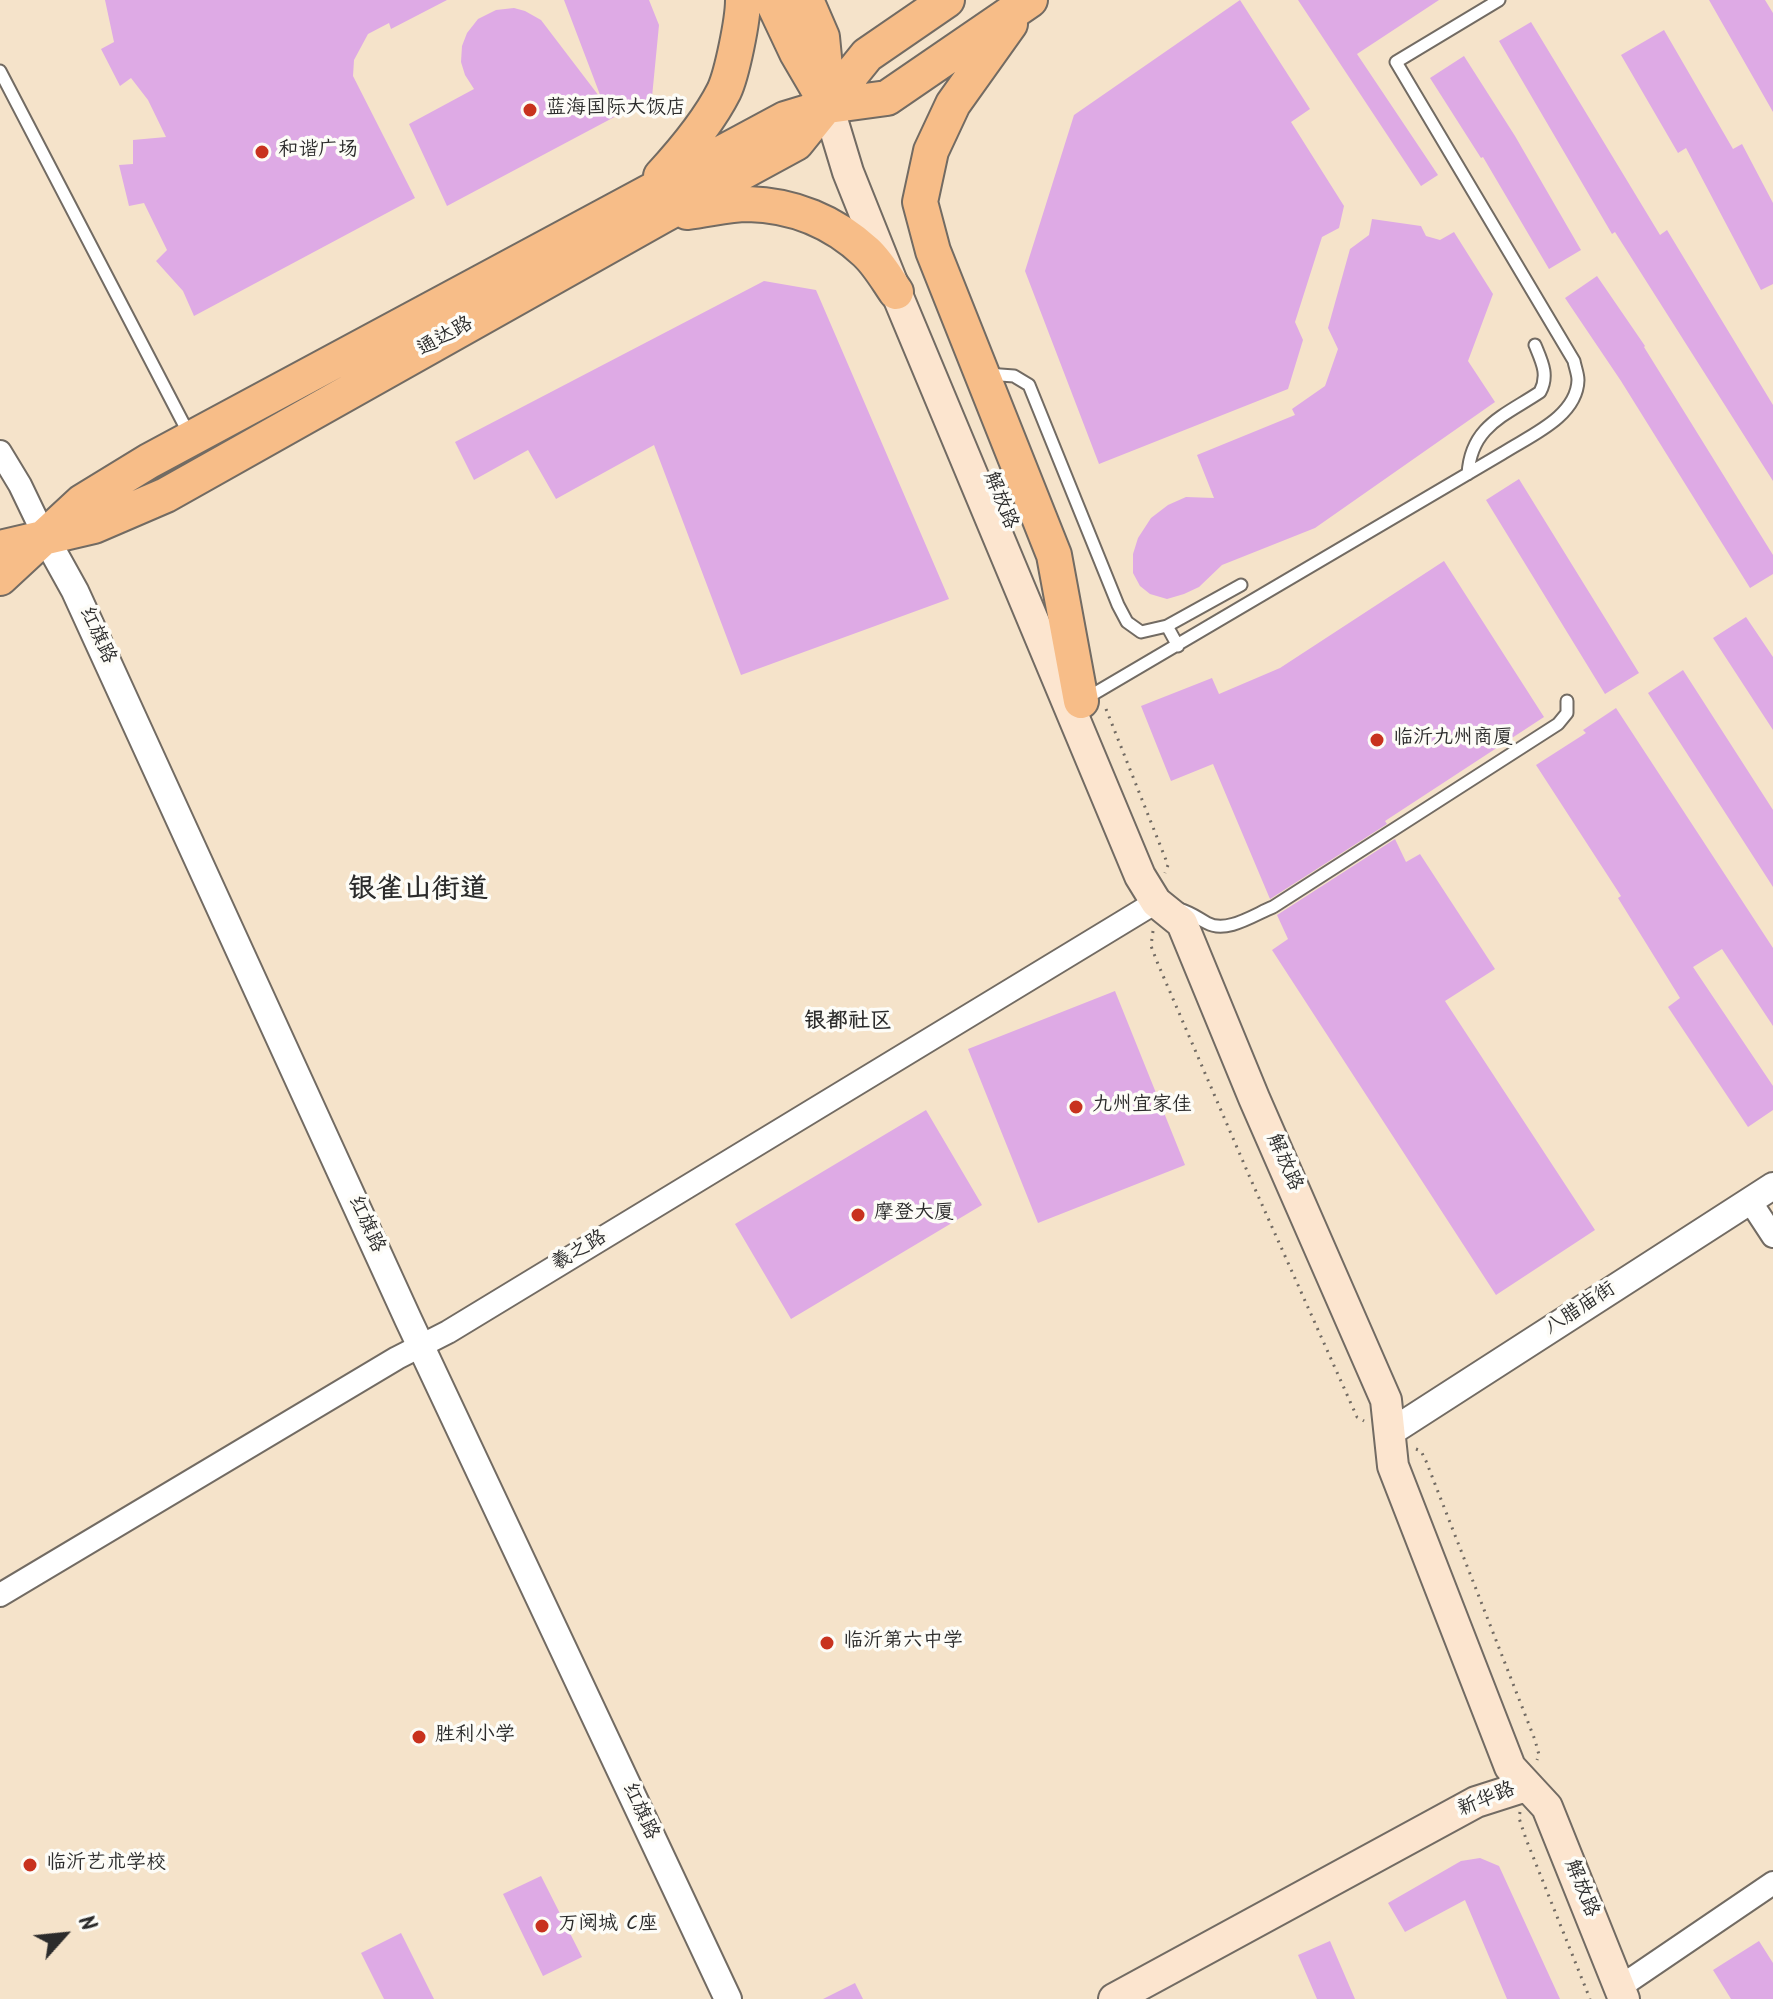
<!DOCTYPE html>
<html>
<head>
<meta charset="utf-8">
<style>
  body { margin:0 }
  #map { position:relative; width:1773px; height:1999px; overflow:hidden; background:#f5e3ca; font-family:Kalam,sans-serif }
  canvas { display:block }
  .north { position:absolute; left:24px; top:1895px; width:80px; height:80px; -webkit-text-stroke:6px #fdfcf7; paint-order:stroke; rotate:63deg; font-size:22px; font-weight:700; line-height:32px; text-align:center; color:#2b2b2b }
  .north::after { content:''; display:block; margin:auto; width:28px; height:36px; background:#2b2b2b; clip-path:polygon(50% 0,100% 100%,50% 72%,0 100%) }
</style>
</head>
<body>
<div id="map">
<canvas width="1773" height="1999"></canvas>
<div class="north">N</div>
</div>
<script>
const g = document.querySelector('canvas').getContext('2d');
g.lineJoin = 'round';
function paint(path, color) { g.fillStyle = color; g.fill(path, 'evenodd'); }
function strokePath(path, color, width, dash) { g.strokeStyle = color; g.lineWidth = width; g.lineCap = dash ? 'butt' : 'round'; g.setLineDash(dash || []); g.stroke(path); }
function drawText(font, color, halo, rows, align = 'center') {
  g.font = font + ' Kalam,"LXGW WenKai TC",sans-serif'; g.lineWidth = 7; g.setLineDash([]); g.textBaseline = 'middle'; g.strokeStyle = halo; g.fillStyle = color; for (const [text, x, y, turn = 0] of rows) {
    g.save(); g.translate(x, y); g.rotate((+turn || 0) * Math.PI / 180); g.textAlign = isNaN(turn) ? turn : align; if (halo) g.strokeText(text, 0, 0); g.fillText(text, 0, 0); g.restore();
  }
}
const building = new Path2D(`
  M105,0H447L391,29L389,23L368,34L354,60L353,76L415,198L194,316L183,291L156,261L167,250L144,203L129,206L119,165L133,164V140L166,137L148,100L131,78L120,86L101,49L114,42Z
  M564,0H649L659,25L652,97L447,206L409,124L474,89L465,75L461,62L462,46L467,33L478,19L496,10L514,8L525,11L541,20L602,100Z
  M1240,0L1310,109L1291,122L1344,206L1339,228L1322,237L1295,322L1303,340L1288,389L1099,464L1025,271L1074,115Z
  M1298,0H1439L1357,54L1438,175L1421,186Z
  M1709,0H1765L1773,13V112Z
  M1531,22L1660,235L1667,230L1773,405V481L1615,232L1612,234L1499,41Z
  M1664,30L1733,149L1742,144L1773,203V284L1761,290L1686,148L1678,153L1621,55Z
  M1464,56L1515,136L1581,250L1549,269L1483,157L1481,158L1430,78Z
  M1372,219L1421,226L1426,236L1440,240L1454,232L1493,294L1468,361L1495,402L1315,528L1222,565L1199,587L1184,594L1167,599L1150,594L1140,586L1133,573V554L1138,538L1151,518L1168,505L1186,497L1214,498L1197,455L1295,415L1292,409L1325,386L1338,349L1328,328L1350,249L1369,235Z
  M1597,276L1645,346L1644,347L1773,555V574L1750,588L1621,381L1565,298Z
  M764,281L816,290L949,599L741,675L654,445L556,499L528,450L474,480L455,442Z
  M1519,479L1639,673L1605,694L1486,500Z
  M1444,561L1544,717L1385,821L1387,824L1270,899L1213,764L1171,781L1141,706L1212,678L1219,694L1280,668Z
  M1746,617L1773,657V730L1713,638Z
  M1683,670L1773,810V887L1648,693Z
  M1616,708L1773,948V1026L1722,949L1693,967L1773,1086V1110L1748,1127L1668,1007L1680,998L1618,898L1621,896L1536,765L1586,733L1583,730Z
  M1395,839L1406,862L1420,854L1495,969L1445,1001L1595,1230L1496,1295L1272,950L1288,939L1277,915Z
  M1115,991L1185,1165L1038,1223L968,1049Z
  M926,1110L982,1205L791,1319L735,1224Z
  M1480,1858L1499,1866L1560,1999H1507L1465,1900L1405,1932L1388,1903L1461,1861Z
  M541,1876L582,1957L543,1976L503,1894Z
  M401,1933L434,1999H384L361,1953Z
  M1330,1941L1355,1999H1317L1298,1955Z
  M1759,1941L1773,1963V1999H1731L1713,1970Z
  M855,1983L863,1999H823Z`);
const path = new Path2D(`
  M1106,709L1168,865L1165,873
  M1153,931L1151,946L1158,964L1251,1180L1357,1417L1364,1421
  M1416,1449L1421,1451L1426,1461L1535,1740L1539,1755L1537,1760
  M1520,1812L1519,1818L1526,1839L1590,1999`);
const service = new Path2D(`
  M0,71L190,436
  M987,374L1014,376L1029,385L1118,605L1127,622L1141,632L1167,626L1178,646
  M1468,474C1471,426 1504,416 1540,392C1549,375 1542,362 1535,345
  M1167,626L1241,585
  M1085,699L1503,453C1529,436 1577,417 1578,380C1578,374 1575,367 1574,361L1396,62L1499,0
  M1179,909C1192,913 1196,917 1207,923C1227,934 1255,914 1273,907L1558,724L1567,713V701`);
const minor = new Path2D(`
  M0,452L20,485L45,537
  M1750,1201L1773,1236
  M0,1595L397,1358L448,1332L1156,902
  M1620,1987L1773,1883`);
const tertiary = new Path2D(`
  M45,537L75,591L408,1319L728,1999
  M1388,1434L1773,1186`);
const secondary = new Path2D(`
  M828,106L848,172L896,292L1140,876L1156,902L1182,923L1254,1098L1386,1400L1393,1466L1510,1767L1547,1807L1624,1999
  M1114,1999L1476,1802L1526,1786`);
const primary = new Path2D(`
  M772,0L797,53L828,106
  M806,0L822,37L828,98
  M1010,24L953,104L931,151L920,202L933,251L1054,555L1081,701
  M661,176C683,152 709,121 724,91C732,74 743,20 743,0
  M687,212C707,210 728,204 748,204C793,205 834,222 866,252C878,263 887,279 896,292
  M0,548L94,526L166,495L662,216L796,143L867,55L947,0
  M0,578L82,502L149,461L785,119L828,106L887,98L1030,0`);
const markers = [
  [530,110,8,"#c8321e"],
  [262,152,8,"#c8321e"],
  [1377,740,8,"#c8321e"],
  [1076,1107,8,"#c8321e"],
  [858,1215,8,"#c8321e"],
  [827,1643,8,"#c8321e"],
  [419,1737,8,"#c8321e"],
  [30,1865,8,"#c8321e"],
  [542,1926,8,"#c8321e"]
];
const poiNames = [
  ["蓝海国际大饭店",546,110],
  ["和谐广场",278,152],
  ["临沂九州商厦",1393,740],
  ["九州宜家佳",1092,1107],
  ["摩登大厦",874,1215],
  ["临沂第六中学",843,1643],
  ["胜利小学",435,1737],
  ["临沂艺术学校",46,1865],
  ["万阅城 C座",558,1926]
];
const streetNames = [
  ["通达路",446,338,-29],
  ["解放路",999,501,68],
  ["红旗路",96,636,65],
  ["解放路",1283,1163,66],
  ["红旗路",365,1225,65],
  ["羲之路",580,1252,-31],
  ["八腊庙街",1581,1310,-33],
  ["新华路",1487,1801,-22],
  ["红旗路",639,1812,65],
  ["解放路",1580,1889,68]
];
const neighbourhoodNames = [
  ["银都社区",848,1023]
];
const districtNames = [
  ["银雀山街道",418,892]
];
paint(building, '#deaae5');
strokePath(service, '#726b63', 15);
strokePath(minor, '#726b63', 26);
strokePath(tertiary, '#726b63', 30);
strokePath(secondary, '#726b63', 34);
strokePath(primary, '#726b63', 38);
strokePath(path, '#726b63', 3, [2, 6]);
strokePath(service, '#fff', 11);
strokePath(minor, '#fff', 22);
strokePath(tertiary, '#fff', 26);
strokePath(secondary, '#fce5cf', 30);
strokePath(primary, '#f7bd88', 34);
for (const [x, y, r, color] of markers) { const dot = new Path2D(); dot.arc(x, y, r, 0, 2 * Math.PI); g.fillStyle = color; g.fill(dot); strokePath(dot, '#fdfcf7', 3); }
drawText('20px', '#2b2b2b', '#fdfcf7', poiNames, 'left');
drawText('20px', '#2b2b2b', '#fdfcf7', streetNames);
drawText('bold 22px', '#2b2b2b', '#fdfcf7', neighbourhoodNames);
drawText('bold 28px', '#2b2b2b', '#fdfcf7', districtNames);
</script>
</body>
</html>
